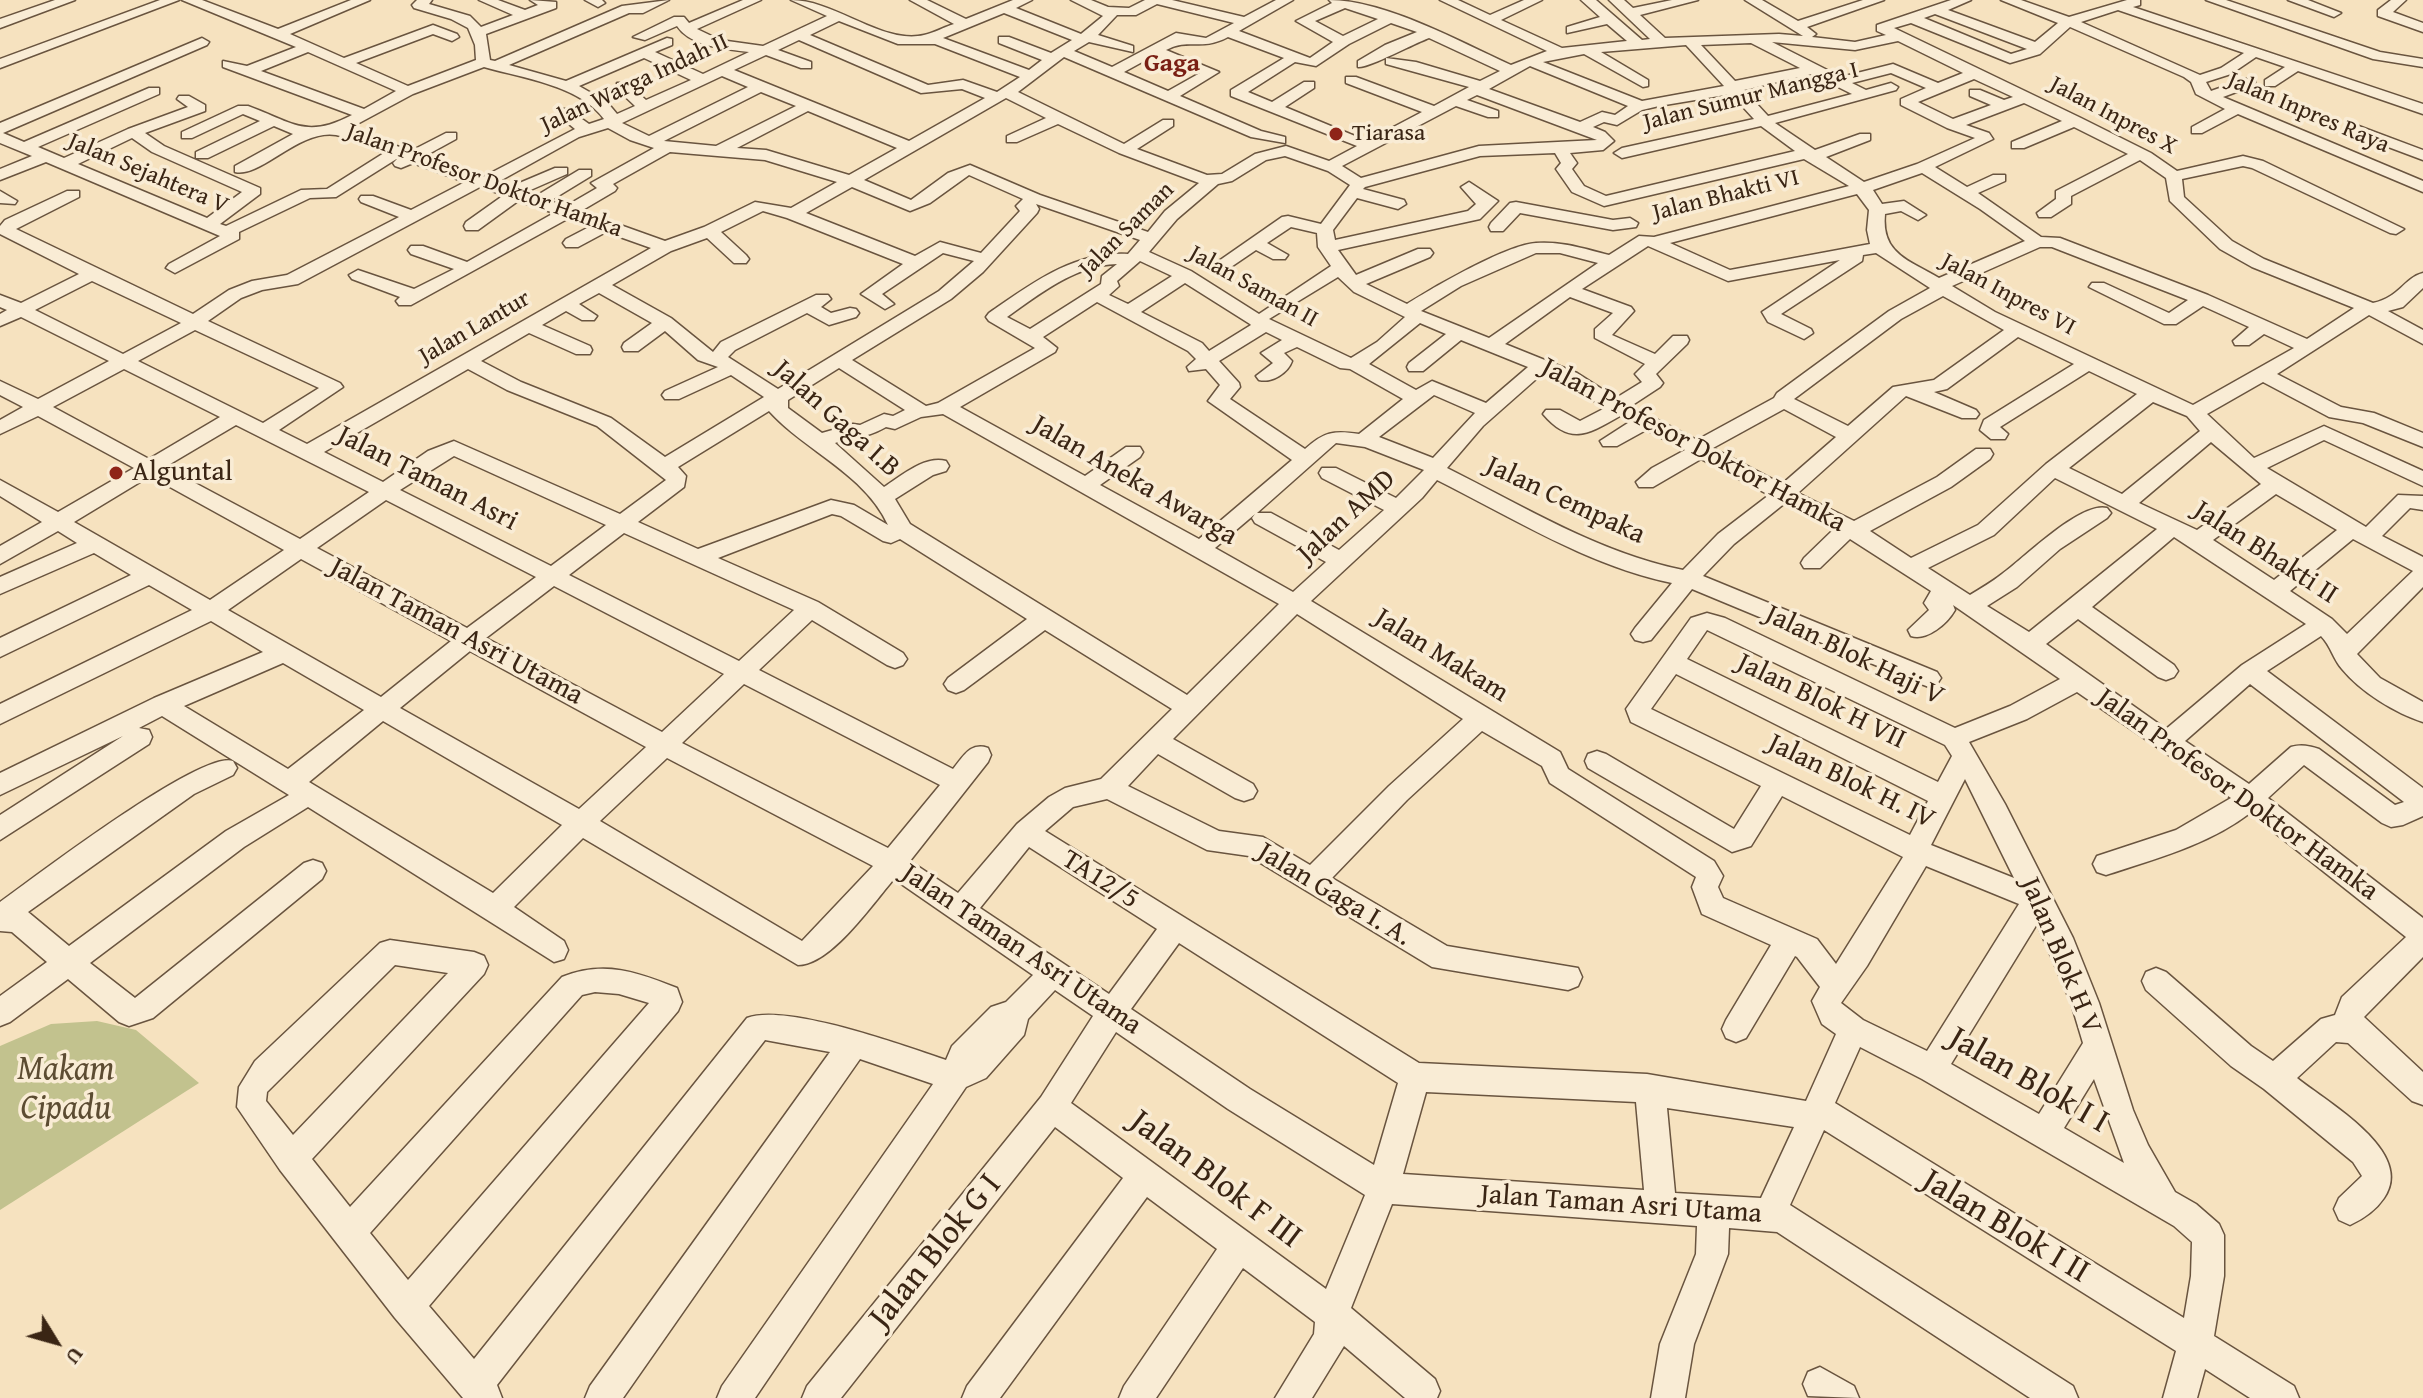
<!DOCTYPE html>
<html>
<head>
<meta charset="utf-8">
<style>
  body { margin:0 }
  #map { position:relative; width:2423px; height:1398px; overflow:hidden; background:#f6e2bf; font-family:"Gentium Book Plus",serif }
  canvas { display:block }
  .north { position:absolute; left:16px; top:1302px; width:80px; height:80px; -webkit-text-stroke:6px #f9ecd5; paint-order:stroke; rotate:127deg; font-size:22px; font-weight:700; line-height:32px; text-align:center; color:#3a2514 }
  .north::after { content:''; display:block; margin:auto; width:28px; height:36px; background:#3a2514; clip-path:polygon(50% 0,100% 100%,50% 72%,0 100%) }
</style>
</head>
<body>
<div id="map">
<canvas width="2423" height="1398"></canvas>
<div class="north">U</div>
</div>
<script>
const g = document.querySelector('canvas').getContext('2d');
g.lineJoin = 'round';
function paint(path, color) { g.fillStyle = color; g.fill(path, 'evenodd'); }
function strokePath(path, color, width, dash) { g.strokeStyle = color; g.lineWidth = width; g.lineCap = dash ? 'butt' : 'round'; g.setLineDash(dash || []); g.stroke(path); }
function drawText(font, color, halo, rows, align = 'center') {
  g.font = font + ' "Gentium Book Plus",serif'; g.lineWidth = 7; g.setLineDash([]); g.textBaseline = 'middle'; g.strokeStyle = halo; g.fillStyle = color; for (const [text, x, y, turn = 0] of rows) {
    g.save(); g.translate(x, y); g.rotate((+turn || 0) * Math.PI / 180); g.textAlign = isNaN(turn) ? turn : align; if (halo) g.strokeText(text, 0, 0); g.fillText(text, 0, 0); g.restore();
  }
}
const green = new Path2D(`
  M97,1021L136,1030L199,1083L0,1210V1046L51,1024Z`);
const minor = new Path2D(`
  M55,0H75L0,28V19Z
  M160,0H179L0,68V59Z
  M182,0H202L278,29L351,0H370L290,34L344,58L433,25L457,34L459,37L452,41L433,34L356,63L408,86L476,60L475,45L468,28L451,19L414,8L412,5L417,0H432L429,4L470,16L481,27L513,15L479,0H498L525,10L538,5L530,0L556,2V8L486,34L490,60L495,61L622,6L669,0L643,13H629L509,65L566,81L667,38L672,39V45L655,52L703,74L749,52C726,49 691,47 677,26L645,40L633,37L674,17H684L689,23L743,0H761L697,29L720,40L763,46L827,16L791,0C835,0 883,45 924,35C934,33 944,27 954,24L910,0H927L966,19L1013,0H1032L1016,8L1081,34L1103,16L1071,0H1091L1108,7L1129,8L1145,0H1172L1244,17L1276,0H1293L1239,31L1310,58L1333,42L1296,21L1332,3L1329,0C1385,0 1460,42 1511,65L1547,51L1440,0H1458L1490,15L1524,0H1542L1501,20L1562,48L1627,41L1607,24L1567,33V27L1600,17L1581,0H1596L1642,40L1650,39L1609,0H1624L1633,8L1672,0H1698L1640,15L1665,38L1779,34L1803,36L1745,0H1762L1798,21L1863,0H1884L1807,27L1816,34L1812,37L1855,42L1886,35L1877,31V25L1951,0H1971L1948,10L2035,42L2058,23L2001,0H2021L2069,17L2127,0H2140V5L2133,7L2423,104V114L2298,71L2275,86H2265V80L2285,67L2256,57L2231,74L2206,82L2211,91L2245,79H2255V85L2223,97L2423,181V192L2238,114L2202,133H2192V127L2225,109L2196,94L2191,82L2184,77L2070,27L2040,54L2010,63L1911,23L1894,28L2081,118L2151,153L2177,171L2243,156L2263,161L2404,229L2396,234L2390,233L2252,168L2243,166L2182,179L2184,197L2232,241L2264,259L2373,303C2400,297 2404,278 2423,273V288L2403,307L2388,311L2423,330V344L2369,315L2277,374L2341,407L2374,413L2423,433V447L2363,423L2329,417L2263,382L2207,414L2254,458L2324,426L2423,471V486L2324,440L2267,468L2366,527L2398,495L2423,496V510L2410,508L2382,536L2423,557V587L2357,654L2380,678L2423,702V722C2395,713 2361,692 2342,669C2333,659 2331,646 2321,636L2267,671L2423,788V816L2403,825L2391,827L2382,823L2304,765L2268,798L2423,918V957L2364,1017L2423,1072V1105L2412,1101L2348,1043L2336,1042L2297,1078C2328,1103 2416,1152 2384,1198C2376,1210 2363,1219 2350,1225L2339,1220L2334,1209L2339,1198L2362,1176L2353,1162L2264,1089L2231,1066L2146,990L2142,981L2146,972L2156,968L2166,972L2251,1046L2273,1061L2321,1019L2335,1015L2342,997L2406,937L2250,813C2208,845 2155,859 2106,875L2097,872L2093,864L2097,856L2176,830L2231,798L2077,692L2027,719L1969,742L2005,804L2073,938L2099,1003L2133,1110L2148,1145L2175,1192L2196,1204L2219,1224L2224,1235V1276L2214,1336L2294,1386L2299,1398H2250L2205,1369L2197,1398H2163L2176,1351L1824,1130L1790,1205L2073,1386L2078,1398H2030L1777,1232L1729,1228L1728,1254L1694,1344L1685,1398H1651L1660,1344L1696,1254L1697,1226L1392,1204L1351,1308L1435,1379L1440,1391L1437,1398H1405L1344,1346L1312,1398H1275L1314,1334L1315,1322L1243,1268L1156,1398H1119L1124,1386L1217,1249L1147,1197L1000,1398H962L967,1386L1123,1178L1055,1127L841,1398H802L807,1386L1041,1097L1093,1016L1055,990L1028,1019L1024,1035L986,1078L966,1087L755,1398H717L722,1386L933,1084L860,1059L623,1398H585L590,1386L830,1052L765,1040L497,1385L502,1398H463L395,1318L280,1170L237,1107L239,1087L255,1061L380,943L390,940L474,952L484,956L488,965L484,974L312,1159L350,1207L562,977C604,960 637,972 677,988L682,1002L678,1011L429,1306L474,1359L747,1018C786,1003 904,1046 946,1060L952,1046L991,1007L1006,1002L1033,975L894,879C873,903 831,965 798,965L583,838L514,907L564,941L568,950L564,959L554,962L308,807L244,847L90,963L135,998L304,863L313,860L322,863L326,871L322,879L153,1018L129,1026L119,1022L68,979L10,1022L0,1026V996L47,962L12,932L0,931V902C35,877 201,750 233,761L237,768L233,775L194,794L28,912L69,946L226,831L289,795L162,716L139,728L149,730L152,737L149,744L0,840V815L123,736L0,795V773L154,698L263,652L211,621L0,724V704L192,610L149,585L0,657V638L131,575L94,553L0,594V577L77,543L58,531L0,564V546L42,522L0,496V480L58,512L134,468L38,416L0,434V420L23,407L0,395V381L38,399L109,361L21,317L0,326V314L7,310L0,307V295L21,303L79,274L0,234V226L5,220L67,191H79V197L16,229L193,314L229,290L252,281L287,275L399,217L361,202L359,199L361,196H373L411,210L465,182L413,163L401,168L395,166L393,163L398,158L336,197L310,198L239,232V239L175,273L166,268L169,264L220,236L46,162L0,180V169L32,156L0,143V123L202,38L209,42L207,45L3,133L24,142L149,88H159V94L38,147L64,158L128,129L188,107L177,99L179,96H189L205,105V111L145,133L164,146L260,188V194L220,224L226,226L301,190L327,189L384,153C369,147 352,138 336,135C299,129 261,178 235,172V166L293,134L274,126L208,158H196V152L260,121L243,114L192,138H182V132L238,106H248C294,123 306,139 352,115L223,67V61L247,66L296,47ZM1157,4L1234,23L1206,38L1176,33L1112,67L1074,51L1089,42L1133,52V46L1098,35L1117,15H1136ZM1345,8L1378,19L1343,36L1315,21ZM2118,10L2244,53L2221,68L2200,75L2081,22ZM1004,13L1072,40L1051,53L1009,37H999V43L1042,60L1029,70L943,38ZM1935,14L2027,49L2011,54L1924,18ZM839,21L898,44H935L1020,77L997,92L963,80L928,85L810,35ZM1391,23L1417,32L1385,45L1358,61V67C1369,68 1413,44 1429,38L1500,71L1480,81L1416,62L1386,58V64L1469,87L1434,106L1356,77H1346V83L1422,112L1367,141L1285,107L1314,88V82H1304L1272,102L1248,92L1295,62L1316,66L1349,44ZM1228,37L1284,58L1231,90V96L1357,146L1329,161L1286,146L1255,154L1222,174L1207,175L1137,149L1173,126V120H1163L1124,144L1018,92L1064,57L1251,137L1285,143V137L1261,131L1180,96L1219,72L1166,50C1190,37 1200,52 1228,37ZM799,40L921,93L962,89L985,98L909,141L734,70L766,55L801,68H811V62L778,50ZM1898,41L1963,73L1938,83L1893,64L1841,77L1772,42L1855,50ZM1751,43L1800,68L1735,81L1701,45ZM1686,45L1724,86L1642,101L1543,62L1584,54L1643,87L1648,86V80L1601,52ZM308,52L396,91L364,109L261,71ZM1155,55L1200,73L1168,91L1124,72ZM644,58L691,80L646,100L627,83H617V89L635,106L617,114L607,102L579,86ZM1530,66L1628,106L1615,115L1602,112L1580,122L1489,89ZM484,67C522,78 579,85 604,119L589,124L568,109H558V115L575,129L483,177L425,156L456,139V133H446L411,151L348,129L413,94ZM1891,73L1926,88L1901,99V105L1947,128L1975,138L1917,164L1864,182L1826,157L1870,140V134H1860L1815,150L1775,123L1896,90L1898,87L1891,83L1866,90L1852,83ZM1812,74L1852,94L1768,116L1744,90ZM722,76L748,87L649,136L622,123ZM1974,79L2013,97L2004,100L1980,90H1970V96L1991,105L1953,119L1918,102ZM761,92L796,106L716,146L664,141ZM1731,94L1754,119L1622,148L1614,153L1622,158L1761,126L1795,151L1606,196L1584,186L1572,169L1577,163L1570,153L1603,150L1614,141L1605,132L1593,127L1604,122L1617,125L1642,110L1659,106ZM1477,95L1597,140L1479,146L1361,178L1342,166L1456,106L1488,117H1498V111L1467,100ZM1006,98L1046,118L1007,136V142H1017L1058,124L1119,153L1199,183L1165,211L1148,232L1040,195L970,165L948,173L911,200L864,180ZM2024,103L2062,121L2012,142V148H2024L2074,127L2128,154L2056,191V199L2037,213L2039,217H2051L2071,204V196L2140,160L2166,178L2170,201L2220,249L2252,267L2354,308L2307,339L2208,295L2060,238L2041,237L1978,193L2005,181V175H1993L1967,187L1935,167L1993,139L1989,133L1966,125ZM808,111L897,148L849,175L766,150L737,148ZM608,128L630,140L654,148L591,183L597,188L566,206L550,201L591,176V170H579L536,196L526,192L567,174V168H555L510,187L498,182L579,137ZM132,138L152,152L242,192L207,218L78,164ZM670,152L765,160L837,182L791,208L755,202L704,227L665,241L581,211L615,191L617,188L613,184ZM1555,153L1561,163L1556,169L1572,192L1604,206L1804,159L1849,186L1654,237L1639,236L1609,255C1585,249 1562,241 1536,243C1506,245 1434,287 1407,304L1366,284L1430,257L1433,253L1430,249H1418L1356,275L1338,250L1480,219L1498,201L1469,182L1461,187L1476,204L1468,211L1335,240L1333,230L1357,198L1398,209L1406,204L1404,200L1363,189L1365,187L1480,156ZM1285,156L1328,171L1350,185L1321,224L1288,216L1282,217L1213,265L1216,269H1228L1256,250L1273,259H1285L1288,255L1267,243L1291,227L1317,233L1318,247L1331,266L1259,314L1191,271L1149,252L1177,219L1218,184L1232,181L1266,160ZM1922,173L1980,209L2025,241L1939,278C1909,260 1881,254 1885,214L1901,211L1918,220L1926,215L1904,201L1882,204L1873,190ZM969,175L1023,199L1016,206L1020,211L981,253L940,242L915,256L806,213L852,187L910,211L930,203ZM480,187L504,195L466,222L464,226L466,230H478L518,201L554,213L467,262L423,246H411L408,250L411,254L454,269L414,289L358,270L349,275L352,279L400,297L396,301L399,305H411L569,218L591,226L566,239L563,243L566,247H578L606,232L651,248L307,444L279,430L343,387L340,383L208,321L241,298L262,290L298,284ZM1857,194L1869,210L1867,230L1870,244L1730,270L1670,243ZM1036,204L1140,240L1128,254C1074,251 1031,284 989,313L986,317L989,321L1035,348L938,403L926,406L852,360L951,299L983,272L1037,213L1039,209ZM763,211L787,218L903,264L861,294L885,309L894,304L882,294L943,253L974,261L939,291L778,389L728,357L735,350L807,313L829,325L856,317L859,313L856,309L850,308L831,313L821,307L831,299L828,295H816L721,342L713,352L671,318L612,285L671,251L707,238L734,263H746L749,259L746,255L721,232ZM1648,246L1728,281L1840,260L1762,312L1768,322L1804,339L1813,333L1811,329L1781,314L1862,261L1863,255L1876,253L1930,288L1889,311L1777,393L1774,398L1697,440L1631,406L1660,387L1663,383L1656,374L1687,344L1689,340L1687,336H1673L1655,354L1612,335L1634,311L1631,307L1582,289ZM2040,247H2052L2188,300L2169,313L2104,283H2092L2089,287L2164,324H2176L2203,306L2249,327L2233,341L2235,345H2249L2264,334L2294,348L2193,405L1995,312L1952,286ZM1536,253H1560L1598,263L1489,338L1421,311L1461,286ZM1140,261L1172,276L1128,304L1109,295L1119,286L1117,281ZM1117,264L1102,276L1101,284L1030,329L1007,317C1039,294 1076,265 1117,264ZM1338,277L1354,292L1405,317L1377,342L1351,358L1269,319ZM92,281L181,323L123,354L35,310ZM1185,283L1250,324L1251,325L1209,351L1202,343L1141,312ZM599,293L652,323L624,343L622,347L624,351H638L665,331L698,360L718,367L665,391L662,395L665,399H679L731,375L764,397L665,457L611,418L521,382L481,361L529,333L576,354H590L592,350L590,346L542,325L566,311L582,320H594L597,316L579,304ZM1943,296L2004,330L1934,380L1893,387L1848,426L1794,399L1901,319ZM1570,297L1613,313L1595,329V338L1645,364L1635,374L1642,382L1616,398L1577,373L1505,344ZM1097,302L1188,351L1196,359L1187,367L1189,371L1206,369L1220,385L1208,401L1292,460L1199,539L1100,485L1140,457L1143,452L1140,447H1126L1085,476L960,407L1055,352L1057,348L1043,337ZM1420,323L1446,334L1409,363L1407,367L1409,371H1423L1461,340L1528,367L1486,403L1432,381L1416,390L1369,364ZM195,330L319,388L263,423L138,361ZM1266,332L1282,340L1261,353L1273,363L1256,376L1259,380C1272,383 1288,373 1292,361L1284,353L1297,347L1340,368L1350,369L1403,399L1359,434C1333,430 1324,432 1305,449L1230,399L1240,387L1239,383L1219,361ZM2018,337L2074,364L1984,420L1980,430L1991,439H2005L2008,434L2000,427L2089,371L2137,394L2046,464L1978,525L1911,558L1870,531L1951,487L1990,459L1993,454L1990,449H1976L1937,477L1854,521L1798,493L1906,396L1962,418H1976L1979,414L1976,410L1934,392L1947,389ZM839,368L905,410L893,416L884,414L860,425L853,424L822,433L788,408V400ZM124,369L220,417L149,459L53,407ZM468,369L507,390L597,426L666,480L620,514L454,441L428,451L383,482L324,452ZM1543,373L1563,381L1605,408L1580,421L1560,410H1546L1543,414C1571,447 1590,433 1620,416L1631,421L1600,441L1603,446H1617L1646,430L1685,450L1652,468L1636,482L1639,487H1653L1701,459L1769,495L1718,534L1683,570C1599,553 1523,506 1447,468L1483,426ZM1434,395L1475,413L1433,458L1379,437ZM2153,402L2187,416L2200,431L2122,494L2069,468ZM1784,409L1836,437L1782,484L1713,448ZM769,411C805,451 864,473 888,525L854,505L831,500L698,549L638,522L684,487L686,476L678,467ZM943,414L1279,604L1187,695L910,524L895,499L933,475L946,471L949,466L946,461C925,455 901,476 884,487L835,443C857,435 863,440 886,427L895,429L921,417ZM236,425L369,492L300,539L165,467ZM2211,442L2261,484L2197,530L2139,503ZM1336,443L1365,447L1424,470L1396,498L1336,468H1322L1319,473L1322,478L1384,510L1339,550L1271,513H1257ZM454,456L606,525L551,566L400,490ZM150,476L284,550L210,600L74,522ZM2055,478L2157,529L2029,632L1987,606L2017,587L2060,549L2107,518L2111,513L2107,508C2081,501 2024,558 2002,574C1992,582 1981,588 1970,595L1928,568L1994,535ZM1437,480C1513,518 1589,566 1672,583L1635,628L1631,634L1635,640L1643,642L1651,640L1692,589L1921,684L1929,687L1937,684L1941,678L1937,672L1703,576L1734,544L1785,503L1834,529L1804,558L1801,563L1804,568H1820L1850,539L1931,591L1924,603L1929,610L1908,630L1911,636C1927,641 1947,624 1955,610L1953,605L2060,679L2010,706L1955,728L1725,618L1707,613L1691,618L1626,709L1631,722L1761,786L1734,829L1606,754L1597,751L1588,754L1585,761L1588,768L1732,852L1751,846L1782,796L1903,857L1836,964L1817,939L1723,898L1718,887L1723,876L1714,861L1568,769L1560,752L1311,601L1422,498ZM2276,494L2337,530L2274,580L2213,540ZM386,500L536,577L467,628L317,548ZM832,514L841,516L883,541L891,543L900,539L1027,619L948,678L944,684L948,690L956,693L964,690L1045,630L1172,709L1101,779L1065,788L1049,797L1017,824L958,893L910,861L988,762L991,755L988,748C970,742 964,756 953,769L759,670L812,620L887,665L895,668L903,665L907,659L903,653L818,602L718,558ZM1255,514L1252,518L1255,523L1326,562L1293,592L1215,548ZM624,533L794,610L739,661L569,575ZM2174,537L2306,624L2242,665L2166,729L2046,644L2078,619L2158,677L2166,680L2174,677L2178,671L2174,665L2092,607ZM2353,539L2413,571L2347,634L2332,619L2290,591ZM301,559L451,641L381,697L228,610ZM554,586L724,674L662,732L486,638ZM1297,614L1463,719L1389,786L1310,865L1263,837L1219,831L1128,786L1158,754L1235,798L1244,801L1253,798L1257,791L1253,784L1173,739ZM1707,630L1945,745L1952,756L1938,782L1687,659ZM470,651L646,747L579,809L400,708ZM283,663L364,710L288,769L184,706ZM1676,674L1928,801L1910,835L1651,709ZM744,684L940,785L888,848L682,743ZM2250,684L2404,802L2395,805L2319,749C2309,746 2302,744 2291,747L2249,784L2185,741ZM383,721L562,825L493,893L309,782ZM1482,731L1542,766L1550,783L1696,877L1692,887L1702,914L1771,945L1726,1020L1722,1029L1726,1038L1736,1042L1746,1038L1795,956L1797,957L1820,987L1812,1001L1822,1024L1836,1034L1806,1101L1647,1074L1419,1063L1045,831L1073,807L1107,799L1207,850L1249,856L1432,967L1568,990L1578,986L1582,977L1578,968L1447,946L1332,878L1407,800ZM667,758L873,866L802,941L600,821ZM1965,779L2014,878L1931,845ZM1029,847L1157,929L1109,994L980,908ZM1926,866L2019,904L1927,1051L1863,1020L1841,1003L1867,966ZM2037,924L2071,1003L2083,1043L2039,1114L1951,1064ZM1179,943L1398,1083L1374,1165L1250,1089L1131,1009ZM395,965L448,973L293,1135L266,1101L267,1092ZM595,992L619,994L649,1003L408,1280L370,1233L582,995ZM1116,1032L1228,1109L1365,1195L1326,1289L1071,1103ZM1860,1047L1922,1079L2174,1226L2192,1242L2191,1276L2184,1318L1835,1103ZM2094,1079L2124,1163L2064,1128ZM1426,1092L1636,1102L1644,1190L1403,1174ZM1667,1108L1794,1127L1761,1198L1675,1193Z
  M585,0H602L605,3L598,7Z
  M2206,0H2226L2380,52L2423,59V67L2373,59Z
  M2288,0H2308L2341,13L2334,17Z
  M2391,0H2406L2393,12L2423,23V32L2378,16V10Z
  M2356,125L2423,150V160L2351,133V127Z
  M0,191L17,201L15,204L0,203Z
  M1516,202L1613,220L1630,218L1638,223L1636,227L1613,230L1520,213L1503,231H1491L1489,227L1491,223L1510,203Z
  M1820,1367L1854,1386L1859,1398L1808,1396L1803,1384L1808,1372Z`);
const markers = [
  [1336,134,8,"#8f2418"],
  [116,473,8,"#8f2418"]
];
const farStreetnames = [
  ["Jalan Warga Indah II",635,84,-25],
  ["Jalan Sumur Mangga I",1751,97,-14],
  ["Jalan Inpres Raya",2308,113,23],
  ["Jalan Inpres X",2113,116,28],
  ["Jalan Sejahtera V",148,174,23],
  ["Jalan Profesor Doktor Hamka",484,181,20],
  ["Jalan Bhakti VI",1726,196,-14],
  ["Jalan Saman",1127,230,-45],
  ["Jalan Saman II",1253,287,29],
  ["Jalan Inpres VI",2008,295,28],
  ["Jalan Lantur",475,328,-30]
];
const farPoinames = [
  ["Tiarasa",1352,134]
];
const farQuarternames = [
  ["Gaga",1172,64]
];
const streetNames = [
  ["Jalan Gaga I.B",836,419,42],
  ["Jalan Profesor Doktor Hamka",1693,446,28],
  ["Jalan Taman Asri",427,479,27],
  ["Jalan Aneka Awarga",1134,481,30],
  ["Jalan Cempaka",1565,501,25],
  ["Jalan AMD",1347,517,-43],
  ["Jalan Bhakti II",2265,553,33],
  ["Jalan Taman Asri Utama",456,632,28],
  ["Jalan Makam",1441,656,32],
  ["Jalan Blok Haji V",1854,656,26],
  ["Jalan Blok H VII",1821,702,26],
  ["Jalan Blok H. IV",1851,782,26],
  ["Jalan Profesor Doktor Hamka",2237,795,36],
  ["TA12/5",1100,880,32],
  ["Jalan Gaga I. A.",1334,895,31],
  ["Jalan Taman Asri Utama",1021,950,34],
  ["Jalan Blok H V",2060,956,67],
  ["Jalan Taman Asri Utama",1621,1205,4]
];
const poiNames = [
  ["Alguntal",132,473]
];
const nearParknames = [
  ["Makam",66,1070],
  ["Cipadu",66,1109]
];
const nearStreetnames = [
  ["Jalan Blok I I",2028,1081,30],
  ["Jalan Blok F III",1215,1180,37],
  ["Jalan Blok I II",2005,1227,31],
  ["Jalan Blok G I",936,1252,-51]
];
paint(green, '#c2c28e');
strokePath(minor, '#69543f', 3);
paint(minor, '#f9ecd5');
for (const [x, y, r, color] of markers) { const dot = new Path2D(); dot.arc(x, y, r, 0, 2 * Math.PI); g.fillStyle = color; g.fill(dot); strokePath(dot, '#f9ecd5', 3); }
drawText('24px', '#3a2514', '#f9ecd5', farStreetnames);
drawText('24px', '#3a2514', '#f9ecd5', farPoinames, 'left');
drawText('bold 26px', '#7a1f14', '#f9ecd5', farQuarternames);
drawText('28px', '#3a2514', '#f9ecd5', streetNames);
drawText('28px', '#3a2514', '#f9ecd5', poiNames, 'left');
drawText('italic 34px', '#5c4c32', '#f9ecd5', nearParknames);
drawText('34px', '#3a2514', '#f9ecd5', nearStreetnames);
</script>
</body>
</html>
